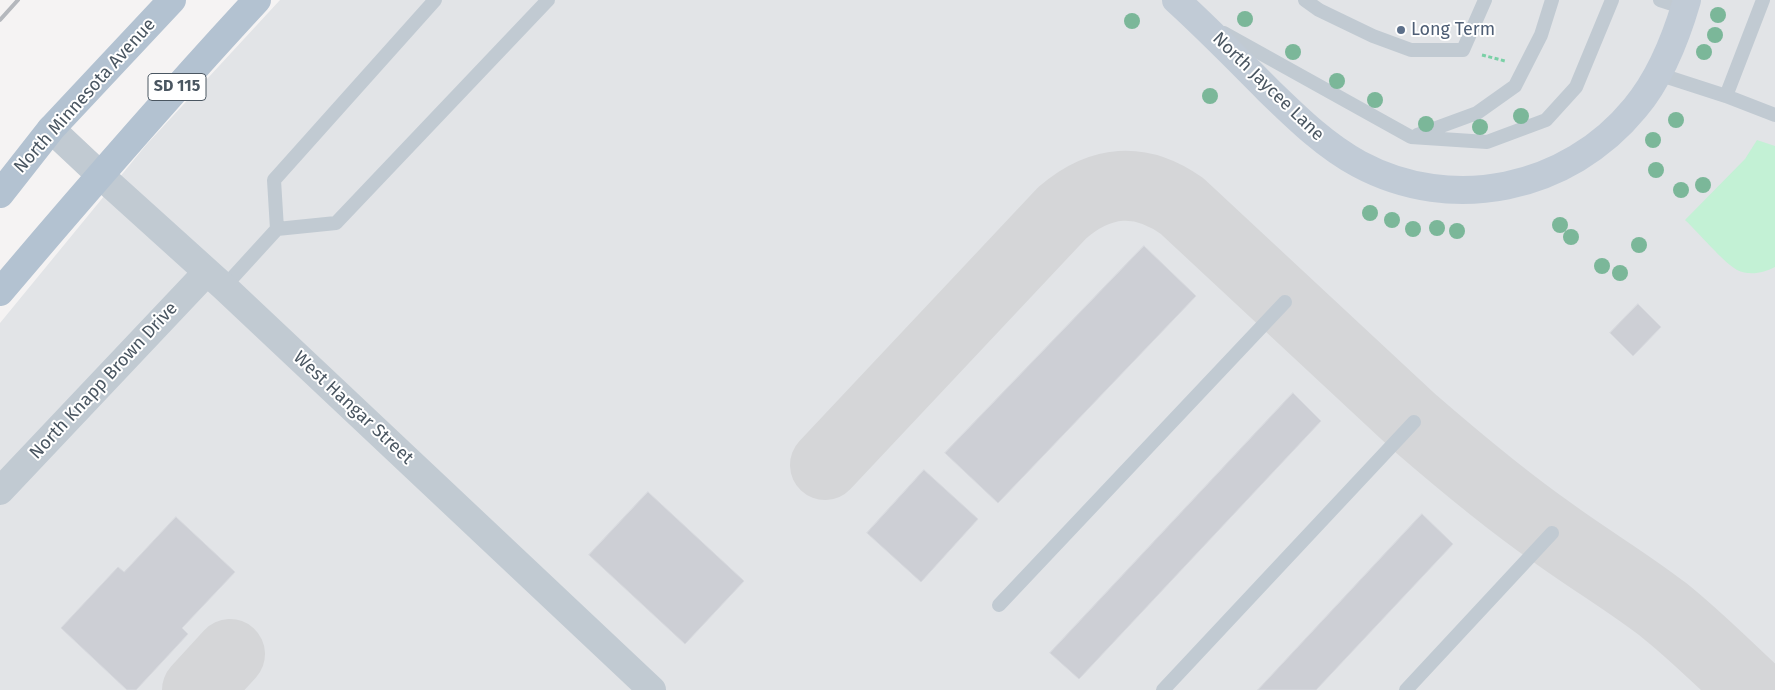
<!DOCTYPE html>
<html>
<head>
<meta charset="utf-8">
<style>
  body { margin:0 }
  canvas { display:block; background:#f5f3f3 }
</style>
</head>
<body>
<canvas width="1775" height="690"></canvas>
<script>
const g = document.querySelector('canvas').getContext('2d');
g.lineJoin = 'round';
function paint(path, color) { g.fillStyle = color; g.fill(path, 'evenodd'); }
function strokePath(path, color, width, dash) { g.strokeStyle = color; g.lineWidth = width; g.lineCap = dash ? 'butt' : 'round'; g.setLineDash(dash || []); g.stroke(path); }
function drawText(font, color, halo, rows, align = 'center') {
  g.font = font + ' "Fira Sans",sans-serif'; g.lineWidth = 4; g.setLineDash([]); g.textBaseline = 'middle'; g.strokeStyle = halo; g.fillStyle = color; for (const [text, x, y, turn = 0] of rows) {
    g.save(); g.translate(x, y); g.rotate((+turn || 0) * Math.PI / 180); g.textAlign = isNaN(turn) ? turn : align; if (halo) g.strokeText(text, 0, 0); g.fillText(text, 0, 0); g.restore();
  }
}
const airport = new Path2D(`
  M280,0H1775V690H0V323L146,145Z`);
const green = new Path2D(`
  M1757,140L1775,146V267C1764,273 1749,276 1737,270C1722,261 1699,233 1685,220L1745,159Z`);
const taxiway = new Path2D(`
  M825,465L1062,213C1100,180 1140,176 1182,206L1414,422C1459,461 1504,499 1553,533C1590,560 1629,583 1665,611C1695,635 1723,663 1752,690
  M197,690L230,654`);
const building = new Path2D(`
  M1144,246L1196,296L998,503L945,453Z
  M1638,304L1661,327L1633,356L1610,333Z
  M1293,393L1321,421L1079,679L1050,653Z
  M924,470L978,519L921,582L867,533Z
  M648,492L744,581L685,644L589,555Z
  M1422,514L1453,544L1316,690H1258Z
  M176,517L235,572L182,628L188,634L136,690H127L61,628L118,567L124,572Z`);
const path = new Path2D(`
  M1482,55L1505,61`);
const service = new Path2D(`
  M1305,0L1319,10L1373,36L1411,50H1463L1485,0
  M1660,0L1685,8
  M1224,33L1411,137L1487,142L1546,120L1576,87L1612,0
  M1658,74L1726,96L1763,0
  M1726,96L1775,115
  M1417,135L1477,113L1515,86L1541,35L1552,0
  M277,229L336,223L548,0
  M224,287L277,229L274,180L435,0
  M999,605L1285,302
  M1163,690L1414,422
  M1406,690L1552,533`);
const minor = new Path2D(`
  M51,129L100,175L224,287L652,690
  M0,491L207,272`);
const secondary = new Path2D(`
  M1176,0C1208,29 1238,60 1268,90C1296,117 1324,145 1359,164C1452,214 1568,190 1635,108C1661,77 1676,38 1687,0`);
const primary = new Path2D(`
  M0,194L51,129L172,0
  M0,292C84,193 169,95 257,0`);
const rail = new Path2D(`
  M0,20L18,0`);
const trees = [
  [1718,15],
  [1245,19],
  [1132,21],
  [1715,35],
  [1293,52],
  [1704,52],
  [1337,81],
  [1210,96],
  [1375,100],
  [1521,116],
  [1676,120],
  [1426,124],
  [1480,127],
  [1653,140],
  [1656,170],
  [1703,185],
  [1681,190],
  [1370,213],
  [1392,220],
  [1560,225],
  [1437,228],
  [1413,229],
  [1457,231],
  [1571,237],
  [1639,245],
  [1602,266],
  [1620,273]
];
const markers = [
  [1401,30,5,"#5c6f8a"]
];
const shields = [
  [177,87,58]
];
const shieldNames = [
  ["SD 115",177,87]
];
const serviceNames = [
  ["Long Term",1411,30]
];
const streetNames = [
  ["North Jaycee Lane",1268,87,44],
  ["North Minnesota Avenue",85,96,-48],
  ["North Knapp Brown Drive",104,381,-47],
  ["West Hangar Street",353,408,43]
];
paint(airport, '#e2e4e7');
paint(green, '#c3f1d5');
strokePath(taxiway, '#d5d6d8', 70);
paint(building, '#cdcfd5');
strokePath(building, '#d7d9de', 1);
strokePath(path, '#7ad0a6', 3, [4, 2.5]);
strokePath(service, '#c1cad2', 14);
strokePath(minor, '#c1cad2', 28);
strokePath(secondary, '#c1cbd6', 28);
strokePath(primary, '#b3c2d1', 28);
strokePath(rail, '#b5b8bd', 4);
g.fillStyle = '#7bb799';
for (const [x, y] of trees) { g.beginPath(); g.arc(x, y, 8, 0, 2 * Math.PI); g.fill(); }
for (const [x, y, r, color] of markers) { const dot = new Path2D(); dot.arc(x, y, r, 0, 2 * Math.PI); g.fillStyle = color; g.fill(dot); strokePath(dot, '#fff', 2); }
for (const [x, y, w] of shields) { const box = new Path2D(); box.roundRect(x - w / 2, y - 13.5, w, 27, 4); g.fillStyle = '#fff'; g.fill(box); strokePath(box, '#4a5661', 1); }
drawText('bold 16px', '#4a5661', null, shieldNames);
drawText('18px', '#4e5e75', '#fff', serviceNames, 'left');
drawText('18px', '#4a5661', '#fff', streetNames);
</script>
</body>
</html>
